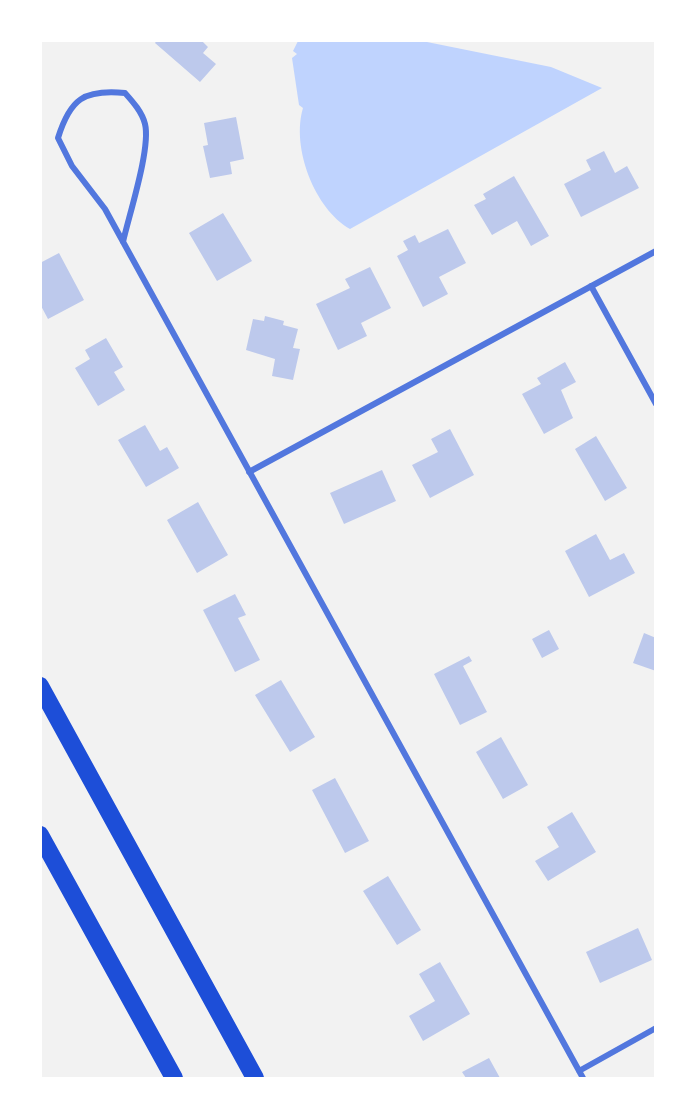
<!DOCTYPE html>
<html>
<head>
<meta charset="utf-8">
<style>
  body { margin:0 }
  #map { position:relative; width:696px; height:1119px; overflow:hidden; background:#f2f2f2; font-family:"Alegreya Sans",sans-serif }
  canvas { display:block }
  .frame { position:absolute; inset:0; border:42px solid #fff; pointer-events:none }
</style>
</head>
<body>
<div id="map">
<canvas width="696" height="1119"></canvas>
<div class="frame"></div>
</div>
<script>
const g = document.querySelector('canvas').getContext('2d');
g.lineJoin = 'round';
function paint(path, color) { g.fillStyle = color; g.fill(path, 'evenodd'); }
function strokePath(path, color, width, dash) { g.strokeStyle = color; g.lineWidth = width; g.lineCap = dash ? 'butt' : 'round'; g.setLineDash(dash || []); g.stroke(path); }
const water = new Path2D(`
  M298,41H422L551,67L602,88L350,229C315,209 291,148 303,108L299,105L292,58L297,54L293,51Z`);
const building = new Path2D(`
  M157,40H201L208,47L203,53L216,64L200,82L155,43Z
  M236,117L244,159L230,162L232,174L210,178L203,146L208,145L204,123Z
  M604,151L615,173L627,166L639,188L581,217L564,184L591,170L586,160Z
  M514,176L549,236L531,246L517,221L492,235L474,205L486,199L483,194Z
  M223,213L252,261L217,281L189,233Z
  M448,229L466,263L439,277L448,294L423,307L397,256L408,250L403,241L415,235L419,243Z
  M59,253L84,300L48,319L40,304V263Z
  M370,267L391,308L361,323L367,336L338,350L316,304L350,288L345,279Z
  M265,316L284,321L283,325L298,329L293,348L300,349L293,380L272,376L275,359L246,350L253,319L264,321Z
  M106,338L123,367L114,372L125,390L98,406L75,368L90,359L85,350Z
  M565,362L576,382L561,390L573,418L544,434L522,394L541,384L537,378Z
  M145,425L160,451L167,447L179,468L146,487L118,440Z
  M450,429L474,475L430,498L412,465L438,452L431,439Z
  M596,436L627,488L605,501L575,449Z
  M382,470L396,501L344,524L330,493Z
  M198,502L228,555L197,573L167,520Z
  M596,534L610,560L624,553L635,573L589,597L565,551Z
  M235,594L246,615L238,618L260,660L235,672L203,610Z
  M549,630L559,649L542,658L532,639Z
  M644,633L656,638V671L633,663Z
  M469,656L472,661L463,666L487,712L460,725L434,674Z
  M281,680L315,737L290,752L255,695Z
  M501,737L528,785L503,799L476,752Z
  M335,778L369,841L345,853L312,790Z
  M572,812L596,852L548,881L535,861L559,847L547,827Z
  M388,876L421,930L397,945L363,891Z
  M638,928L652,960L600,983L586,952Z
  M440,962L470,1014L423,1041L409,1016L435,1001L419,974Z
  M489,1058L500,1078H466L462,1072Z`);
const minor = new Path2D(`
  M123,242C129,215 151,148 145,124C142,112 133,102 125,93C84,89 70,99 58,138L72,166L105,209L583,1078
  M591,286L656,404
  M249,472L656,251
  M579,1071L656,1028`);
const motorway = new Path2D(`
  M40,686L255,1078
  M40,835L174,1078`);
paint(water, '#bfd3fe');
paint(building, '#bdc9ec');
strokePath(minor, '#5277de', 6);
strokePath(motorway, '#1d4ed8', 18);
</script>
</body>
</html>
